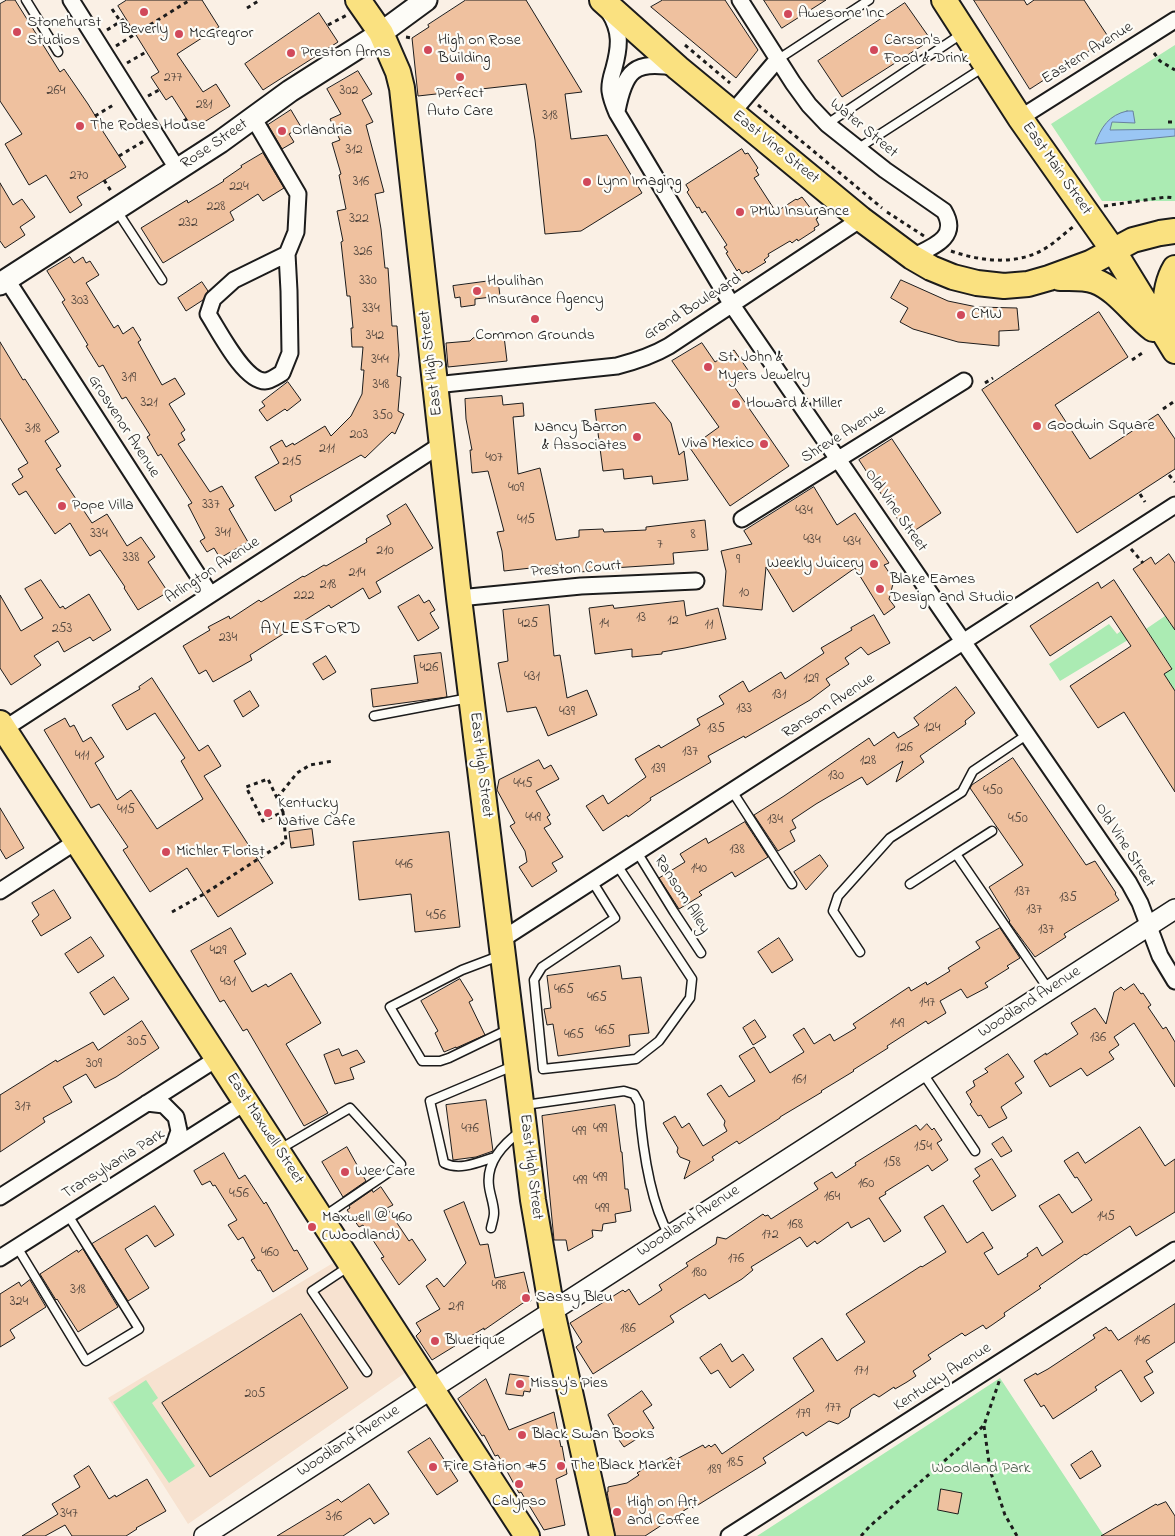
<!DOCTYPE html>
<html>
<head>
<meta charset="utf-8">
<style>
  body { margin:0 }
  canvas { display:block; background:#faf0e5 }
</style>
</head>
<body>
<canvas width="1175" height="1536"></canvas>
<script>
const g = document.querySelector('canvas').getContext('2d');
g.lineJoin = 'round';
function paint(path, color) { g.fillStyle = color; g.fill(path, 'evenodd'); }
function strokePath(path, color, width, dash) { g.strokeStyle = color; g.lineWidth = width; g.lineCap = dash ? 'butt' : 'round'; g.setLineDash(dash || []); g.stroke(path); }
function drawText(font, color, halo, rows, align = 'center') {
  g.font = font + ' "Indie Flower",sans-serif'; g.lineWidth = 4.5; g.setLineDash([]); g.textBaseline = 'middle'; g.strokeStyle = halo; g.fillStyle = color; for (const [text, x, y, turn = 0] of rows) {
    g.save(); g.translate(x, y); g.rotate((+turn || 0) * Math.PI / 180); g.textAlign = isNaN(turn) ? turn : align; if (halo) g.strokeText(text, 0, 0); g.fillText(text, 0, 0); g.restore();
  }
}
const built = new Path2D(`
  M333,1263L405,1373L188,1524L108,1398Z`);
const green = new Path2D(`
  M1175,45V201H1102L1051,124Z
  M1165,616L1175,630V691L1163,675L1172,668L1146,629Z
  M1109,624L1117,634L1122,630L1128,640L1060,681L1049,664Z
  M1000,1378L1104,1536H757Z
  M146,1380L158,1398L152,1403L195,1466L169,1483L113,1402Z`);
const water = new Path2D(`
  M1127,111H1133L1135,123L1112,122L1110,130L1175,129V136L1095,144C1101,127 1109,115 1127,111Z`);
const building = new Path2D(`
  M7,0H15L60,72L64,69L88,104L104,130H102L126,167L77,197L82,205L70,213L46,175L29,185L5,144L22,134L0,101V4Z
  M127,0H202L219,27L177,54L203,92L216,84L230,106L193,129L172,96L166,100L151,77L159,72L118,6Z
  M466,0H526L582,92L565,94L571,139L607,135L642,193L581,231L545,234L535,140L526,84L418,96L412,38L429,27L428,25Z
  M663,0H725L758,50L736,78L651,7Z
  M764,0H826L782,28Z
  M974,0H1024L1027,5L1034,0H1084L1109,38L1030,89Z
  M905,3L931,40L842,97L818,61Z
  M319,13L338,42L263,90L245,64Z
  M358,71L372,94L362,100L373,122L366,125L384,192L375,194L381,229L385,268H388L392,326H397L399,355L397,376L401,377L398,411L404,414L395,434L392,432L365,458L361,455L290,496L292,501L275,511L255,477L279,463L270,447L282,440L286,447L293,443L294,445L325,426L331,436L351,416L362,394L364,370H361L363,347H352L351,328H353L350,296H347L341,242L343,241L337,211L346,209L339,175L341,174L332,143L340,140L330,119L341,114L327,89Z
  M291,110L301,127L289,134L294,142L282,149L268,125Z
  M742,149L745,154L748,153L758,168L756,170L759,175L754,178L776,212L796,199L797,200L802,197L818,218L816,219L819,225L814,228L815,230L798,241L797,239L792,243L790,241L768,254L769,256L764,260L766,262L748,273L747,271L742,274L739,269L737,271L726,253L728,252L724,247L727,245L705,211L702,213L699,207L697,208L687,192L689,190L686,185Z
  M263,153L284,188L263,201L258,194L230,212L234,220L163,263L141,228L187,200L188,203L224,181L223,180L242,167L241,166Z
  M0,183L13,205L22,199L35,217L20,227L25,235L5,248L0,241Z
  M70,257L74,263L83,257L86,263L90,261L99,275L86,283L114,328L118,325L123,334L133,327L141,340L138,342L162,385L175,378L185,394L169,404L185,430L181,433L185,440L178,444L210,492L222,486L234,506L229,509L248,542L220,558L214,548L207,552L200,541L205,538L188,505L192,503L161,454L158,456L147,437L150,435L126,397L122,399L103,365L99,367L86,346L88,345L62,302L65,300L47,271Z
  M498,280L500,296L475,299V305L461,307L460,297L455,298L453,286Z
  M901,280L948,301L977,307L1017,308L1019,330L999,331V346L958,342L913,329L900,322L908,308L891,298Z
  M202,282L208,291L203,300L186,311L178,298Z
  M1099,312L1128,357L1055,405L1090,459L1158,414L1175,439V469L1077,533L982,390Z
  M504,336L507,361L448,367L446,343L470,341L473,338Z
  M0,342L23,380L25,379L59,432L45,441L61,466L56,469L92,523L107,514L127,546L141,537L155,557L148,562L168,592L138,610L124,588L125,587L100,550L90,556L70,523L55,534L26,491L19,495L12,484L23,477L18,469L28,463L0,418Z
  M702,343L715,362L734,350L750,373L733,385L789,466L730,506L690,448L719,427L672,361Z
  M288,382L301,400L287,411L285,409L267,421L259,410L265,406L262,402Z
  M502,396L503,405L523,403L524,416L513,417L518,474L540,468L556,540L579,537V530L603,529L604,532L646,530V527L705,520L708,550L673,553L674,564L597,569V571L577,572V568L558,571V565L504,571L502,551L497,532L504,531L488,471L472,473L470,450H472L466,419L465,399Z
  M655,403L671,423L679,455L684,451L688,480L653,484L652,476L624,479L623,469L603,471L595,410Z
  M892,439L941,513L908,535L859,460Z
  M814,487L837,525L855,513L889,563L884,565L894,580L889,599L895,607L884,615L855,568L793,612L766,567L762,610L723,606L726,571L721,551L752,544L744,531Z
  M406,504L433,548L376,582L381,592L369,599L363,588L331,608L329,605L250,655L252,660L213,682L206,670L199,674L183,646L210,630L208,627L229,616L230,619L259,600L261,602L303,576L304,577L324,565L326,566L367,542L366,539L391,524L387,516Z
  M1169,554L1175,563V630L1133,569L1151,557L1155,564Z
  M41,580L60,608L63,606L65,609L89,594L111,630L93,641L90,637L64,652L58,641L34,656L41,665L11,685L0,668V595L21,631L43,618L25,589Z
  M1114,580L1172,669L1164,674L1175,691V792L1124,712L1098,728L1070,686L1131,646L1111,616L1050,656L1030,626L1098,582L1101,588Z
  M419,595L424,603L429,600L435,610L430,613L439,628L418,641L398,607Z
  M684,601L686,616L718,608L726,639L685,648L662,652V654L632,657V649L595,654L589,608L613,605L614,608Z
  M549,605L554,656L560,655L567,698L587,690L597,715L548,736L536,707L507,712L498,663L508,661L503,610Z
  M874,615L890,643L868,655L861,647L845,658L849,664L826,679L830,685L810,700L745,738L744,736L708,756L711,762L650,798L651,800L628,817L627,815L603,831L586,806L603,795L608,804L646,777L635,759L659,745L661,748L700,725L697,719L724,704L719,696L743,681L749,692L781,672L785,679L824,653L821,648L852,630L851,628Z
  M441,653L447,697L373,707L371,689L418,683L414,656Z
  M326,656L336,672L323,680L313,664Z
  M152,678L199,751L208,745L221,766L204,776L273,883L218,917L187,868L150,892L123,850L128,847L99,804L91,808L44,730L65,718L70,727L74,725L83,742L91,737L104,757L95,763L117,800L131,790L157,829L203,799L181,761L185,758L155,713L127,730L112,705L140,689L139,687Z
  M956,687L975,713L965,721L966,724L920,756L924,762L896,782L903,761L867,785L862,777L816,804L792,820L796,828L790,831L795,841L778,851L754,815L784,796L869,738L874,746L894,732L898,738L919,725L914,718Z
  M250,691L259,706L243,717L234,701Z
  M1013,758L1086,865L1095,861L1116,893L1115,894L1119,900L1064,934L1066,937L1035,957L1009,922L1010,921L989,887L1023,865L970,788L972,785Z
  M539,760L544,769L551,765L559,779L536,791L550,815L547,817L551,824L544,828L563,857L552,863L557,871L532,887L519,867L527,862L525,851L510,826L515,823L497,790L499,780Z
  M0,808L24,848L6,859L0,849Z
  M745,822L768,857L735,877L732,872L699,892L702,895L679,909L659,878L685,862L680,854L706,838L708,843Z
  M312,829L314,845L291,848L289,832Z
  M449,832L460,927L415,932L411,894L359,900L353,842Z
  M820,855L828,866L806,890L794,872Z
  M54,890L71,918L41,936L32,921L39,915L32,903Z
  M231,928L246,954L234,961L252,992L266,984L268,987L291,973L321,1023L286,1044L328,1113L304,1126L247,1029L243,1031L224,1000L220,1002L191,951Z
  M1000,928L1020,958L1007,966L1009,968L985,983L988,987L967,998L961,989L940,1001L946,1013L928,1024L926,1021L887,1046L888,1048L853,1070L854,1071L821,1091L822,1092L780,1117V1118L739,1144L737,1141L712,1157L714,1160L684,1179L690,1161L680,1157L677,1152L678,1148L663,1123L675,1116L682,1128L689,1123L703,1146L727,1131L724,1125L725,1121L707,1094L721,1085L729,1097L755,1081L739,1056L754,1047L770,1073L804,1052L793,1035L804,1028L814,1044L830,1034L834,1041L856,1028L853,1024L909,987L911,991L926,982L927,985L950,971L948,968L980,948L976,942Z
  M91,937L104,956L78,973L65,954Z
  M779,938L793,960L772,973L758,952Z
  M620,966L622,979L641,977L649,1033L629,1035L630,1046L558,1056L553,1024L547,1025L544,1009L551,1008L547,976Z
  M114,977L129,999L104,1015L90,993Z
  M460,979L473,1000L469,1002L485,1035L456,1048V1047L444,1052L435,1033L438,1031L421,1001Z
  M1134,984L1141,994L1143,993L1151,1005L1148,1007L1163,1029L1166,1027L1175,1042V1087L1134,1023L1114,1037L1119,1045L1109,1052L1114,1059L1087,1076L1081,1068L1050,1087L1034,1061L1046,1053V1055L1078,1034L1071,1023L1095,1008L1106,1024L1114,992L1121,987L1124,990Z
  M755,1020L766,1037L753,1045L743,1028Z
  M142,1021L159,1048L116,1077L95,1088L86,1074L63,1087L72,1102L43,1118L45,1122L0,1152V1095L56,1060L57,1062L93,1042L98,1050Z
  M339,1049L342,1056L357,1050L365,1062L350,1068L354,1079L335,1084L324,1055Z
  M1008,1054L1024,1077L1015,1083L1022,1093L1001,1107L1007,1118L989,1128L981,1115L978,1116L970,1104L972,1102L966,1092L975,1086L973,1081L988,1072L985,1069Z
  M486,1100L493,1151L476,1157L453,1160L446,1105Z
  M615,1105L621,1152H622L625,1189H628L631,1211L615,1214L616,1222L603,1224L602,1231L592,1230L593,1237L568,1251L566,1240H554L542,1116Z
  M927,1124L932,1130L934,1128L942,1140L937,1143L948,1160L932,1171L928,1165L885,1192L886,1194L879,1198L901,1231L884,1242L869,1218L851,1228L848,1222L817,1244L815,1241L807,1247L800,1237L751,1267L753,1270L742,1279L709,1299L705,1294L670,1316L674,1322L593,1374L576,1347L582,1342L570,1323L623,1290L625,1292L629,1289L639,1305L662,1290L659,1285L688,1266L686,1263L716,1244L717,1237L726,1239L763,1214L765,1216L768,1215L771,1219L818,1189L814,1183L832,1172L836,1178L856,1165L855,1163L916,1125L920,1130Z
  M1140,1127L1165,1166L1175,1159V1212L1136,1236L1130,1226L1086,1255L1085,1254L1039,1286L1041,1288L1004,1313L1005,1316L992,1325L986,1329L983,1325L965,1336L962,1333L928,1355L931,1359L913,1371L916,1376L907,1382L895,1389L894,1387L879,1397L874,1394L851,1409L849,1417L838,1424L829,1421L806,1436L803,1432L763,1458L766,1463L693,1508L691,1506L645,1536H615L607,1492H608V1487L627,1483L639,1475L637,1473L651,1464L653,1468L671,1457L673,1461L703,1445L705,1448L709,1445L711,1447L715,1444L722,1454L814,1391L793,1358L822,1338L837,1361L865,1342L846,1314L921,1266L922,1267L946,1252L924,1217L943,1205L967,1243L983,1232L993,1248L984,1253L998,1275L1028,1256L1027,1254L1037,1247L1042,1256L1063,1242L1039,1206L1059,1194L1072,1213L1092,1200L1077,1177L1075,1178L1064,1161L1078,1152L1085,1163Z
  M1003,1137L1012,1151L1001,1157L992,1144Z
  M347,1147L366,1181L343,1197L322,1162Z
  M224,1153L239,1179L245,1175L264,1204L266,1202L294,1251L297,1250L308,1269L273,1292L260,1270L258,1271L251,1260L255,1258L243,1237L238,1240L228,1225L237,1220L215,1185L213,1186L210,1181L202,1185L194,1171Z
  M992,1159L1016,1196L992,1211L973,1181L980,1176L975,1169Z
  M381,1187L393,1205L387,1208L409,1241L412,1239L426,1260L399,1285L381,1258L384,1257L363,1225L359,1227L347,1210L350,1208L349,1206L372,1190L373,1192Z
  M464,1202L480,1245L488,1244L495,1278L524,1272L531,1301L523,1303L484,1330V1328L432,1360L416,1336L421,1331L416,1323L440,1309L426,1286L437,1278L444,1287L466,1263L444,1211Z
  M155,1206L174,1235L155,1247L147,1235L125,1249L149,1288L128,1301L92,1244Z
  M83,1249L118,1307L78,1332L57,1299L56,1300L40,1274L77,1250L78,1252Z
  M30,1280L46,1307L10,1330L15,1338L0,1347V1294L19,1282L21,1286Z
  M1175,1304V1342L1146,1361L1153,1372L1144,1377L1154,1393L1141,1402L1121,1370L1095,1387L1097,1390L1053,1419L1044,1405L1041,1407L1024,1380L1036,1373L1037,1375L1048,1369L1095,1338L1093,1335L1106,1327L1109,1331L1111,1330L1118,1340Z
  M301,1314L348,1388L210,1477L162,1403Z
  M721,1344L732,1362L743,1354L754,1370L730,1388L718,1370L711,1374L700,1358Z
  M510,1374L533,1377L530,1392L524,1391L523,1396L506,1394Z
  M486,1379L509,1430L554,1412L561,1447L562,1446L567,1474L556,1479L565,1525L544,1530L521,1492L519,1493L498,1455L495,1456L484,1435L482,1436L458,1399Z
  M642,1391L652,1405L643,1411L654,1428L624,1447L614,1433L617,1431L608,1415Z
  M430,1438L458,1481L437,1495L408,1452Z
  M1092,1451L1101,1466L1080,1479L1071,1465Z
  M89,1466L109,1499L115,1495L116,1497L147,1479L166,1511L136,1528L137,1529L126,1536H72L65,1525L45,1536H22L58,1514L52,1504L80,1487L74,1476Z
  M369,1484L389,1514L374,1524L370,1518L343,1536H277L338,1499L341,1502Z
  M941,1489L962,1493L958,1514L938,1510Z
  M1166,1502L1175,1516V1536H1101L1156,1504L1157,1505Z`);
const path = new Path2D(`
  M247,8L260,0
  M112,9L131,37
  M328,25L347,15
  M107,30L126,18
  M406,37L412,38
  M685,45L730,83
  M116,46L190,0
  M1154,53L1160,61L1175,70
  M127,63L146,52
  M148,96L159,90
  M758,105L882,208
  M95,116L115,104
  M1168,122H1175
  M170,129L187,119
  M119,156L144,141
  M104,180L111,191
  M1104,206L1166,197L1175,198
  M887,212L924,236
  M951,251C983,262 1020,266 1049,246C1058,240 1066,232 1074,226
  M1132,360L1145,351
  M985,383L993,378
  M1163,409L1175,401
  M1169,475L1175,482
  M1140,494L1145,502
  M1131,549L1143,563
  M277,798L268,779L246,787L263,821L283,812L277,798L297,773L310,765L333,761
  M172,912L204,894L286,841L283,812
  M984,1426L990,1470L1005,1515L1017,1536
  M861,1536L870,1526L974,1435L984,1425L1000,1379`);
const service = new Path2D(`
  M26,0L58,52
  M777,60L869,0
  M827,124L963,33
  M857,149L984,67
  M117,211L162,280
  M374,716L469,698
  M732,791L792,884
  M637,852L674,912L701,953
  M956,854L992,831
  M592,881L615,918L542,967L534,980L543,1069L636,1059L659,1041L690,998L692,979L617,865
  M910,884L956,854L1049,990
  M860,952L833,911L838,896L890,838L962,792L973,771L1028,734
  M499,956L462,970L390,1007L422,1061H440L449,1058L509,1029
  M922,1072L975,1151
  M525,1105L624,1091L634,1094L639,1103C642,1143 649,1200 669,1235
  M280,1149L350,1108L401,1164L323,1217
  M495,1157C479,1162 460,1171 444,1163L430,1101L513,1066
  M491,1228C492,1223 494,1218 494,1213C494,1204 490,1195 489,1186C486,1163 503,1144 521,1131
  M17,1247L86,1361L139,1329L68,1215
  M348,1267L312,1291L367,1372`);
const minor = new Path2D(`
  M71,0L178,170
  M740,0L793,83L809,105L827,124L885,170L944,211C960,238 932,247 912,257
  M609,12C621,31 620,46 614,68C612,75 609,83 610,91C611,98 614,106 617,113L732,305L1129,883L1140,903L1160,956L1175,981
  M617,111C625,70 634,60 677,68
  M732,113L777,60
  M1020,118L1175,20
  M254,119L298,194L296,232L287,254L234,280L213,299L208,314C219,331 244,381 265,381C270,381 277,376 282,373L290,353L289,291L287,254
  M7,280L210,594
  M435,385L617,366C636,361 652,356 669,346L861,219
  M742,519L964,381
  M459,598L581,586L696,581
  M4,729L442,444
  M0,891L77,841
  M501,940L1175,505
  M147,1103L164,1105L176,1117L179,1131L173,1148
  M0,1197L218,1058
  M0,1258L246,1102
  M729,1536L1175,1250`);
const tertiary = new Path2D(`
  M204,1536L1175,909`);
const secondary = new Path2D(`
  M0,284L220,142L290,91L381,33L426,0`);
const primary = new Path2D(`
  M358,0L381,33L398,72L402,88L459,598L533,1200L552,1311L602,1536
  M602,0L678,68L861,219L912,257L931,268L953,277L977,283L1004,286L1028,284L1049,278L1090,263L1133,240L1160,233L1175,231
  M944,0L1020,118L1113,250L1175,351
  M1060,278C1071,278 1084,277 1095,281C1117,289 1134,315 1153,329
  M1167,337C1164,315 1163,288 1175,268
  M0,723L527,1536`);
const markers = [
  [144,12,5,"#d1495b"],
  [788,14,5,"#d1495b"],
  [17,32,5,"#d1495b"],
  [179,34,5,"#d1495b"],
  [428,50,5,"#d1495b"],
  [874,50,5,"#d1495b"],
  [291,53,5,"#d1495b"],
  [460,77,5,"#d1495b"],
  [80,126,5,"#d1495b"],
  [282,131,5,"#d1495b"],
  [587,182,5,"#d1495b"],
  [740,212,5,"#d1495b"],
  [477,291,5,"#d1495b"],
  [961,315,5,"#d1495b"],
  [535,319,5,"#d1495b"],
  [708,367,5,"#d1495b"],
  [736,404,5,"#d1495b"],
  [1037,426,5,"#d1495b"],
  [637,437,5,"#d1495b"],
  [764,444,5,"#d1495b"],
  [62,506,5,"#d1495b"],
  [874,564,5,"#d1495b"],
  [880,589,5,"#d1495b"],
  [268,813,5,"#d1495b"],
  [166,852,5,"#d1495b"],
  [345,1172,5,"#d1495b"],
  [312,1227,5,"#d1495b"],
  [526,1298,5,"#d1495b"],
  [435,1341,5,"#d1495b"],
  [520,1384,5,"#d1495b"],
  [522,1435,5,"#d1495b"],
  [561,1466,5,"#d1495b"],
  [433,1467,5,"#d1495b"],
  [519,1484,5,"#d1495b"],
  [617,1512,5,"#d1495b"]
];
const numberNames = [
  ["277",173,79],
  ["264",56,92],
  ["302",349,92],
  ["281",204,106],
  ["318",550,117],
  ["312",354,151],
  ["270",79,177],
  ["316",361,183],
  ["224",239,188],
  ["228",216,208],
  ["322",359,220],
  ["232",188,224],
  ["326",363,253],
  ["330",368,282],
  ["303",80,302],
  ["334",371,310],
  ["342",375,337],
  ["344",380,361],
  ["319",129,379],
  ["348",381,386],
  ["321",149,404],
  ["350",383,417],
  ["318",33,430],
  ["203",359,436],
  ["211",327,450],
  ["407",494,459],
  ["215",292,463],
  ["409",516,489],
  ["337",211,506],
  ["434",804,512],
  ["415",526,521],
  ["341",223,534],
  ["334",99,535],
  ["8",693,536],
  ["434",812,541],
  ["434",852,543],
  ["7",660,546],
  ["210",385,552],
  ["338",131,559],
  ["9",738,561],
  ["214",357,574],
  ["218",328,586],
  ["10",744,594],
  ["222",304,597],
  ["13",641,619],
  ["12",673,622],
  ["425",528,625],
  ["14",604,625],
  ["11",709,626],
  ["253",62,630],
  ["234",228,639],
  ["426",429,669],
  ["431",532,678],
  ["129",811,680],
  ["131",779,696],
  ["133",744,710],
  ["439",567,713],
  ["124",932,729],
  ["135",716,730],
  ["126",904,749],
  ["137",690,753],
  ["411",82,757],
  ["128",868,762],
  ["139",658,770],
  ["130",836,777],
  ["445",523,785],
  ["450",993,792],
  ["415",126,811],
  ["449",533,819],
  ["450",1018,820],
  ["134",775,821],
  ["138",737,851],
  ["446",404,866],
  ["140",699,870],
  ["137",1022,893],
  ["135",1068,899],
  ["137",1034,911],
  ["456",436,917],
  ["137",1046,931],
  ["429",218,952],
  ["431",228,983],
  ["465",564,991],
  ["465",597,999],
  ["147",927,1004],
  ["149",897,1025],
  ["465",605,1032],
  ["465",574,1036],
  ["136",1098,1039],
  ["305",137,1043],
  ["309",94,1065],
  ["161",799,1081],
  ["317",23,1108],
  ["476",470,1130],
  ["499",600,1130],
  ["499",579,1133],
  ["154",923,1148],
  ["158",892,1164],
  ["499",600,1179],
  ["499",580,1182],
  ["160",866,1185],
  ["456",239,1195],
  ["164",832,1198],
  ["499",602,1210],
  ["145",1106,1218],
  ["168",795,1226],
  ["172",770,1236],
  ["460",270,1254],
  ["176",736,1260],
  ["180",699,1274],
  ["498",499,1287],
  ["318",78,1291],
  ["324",19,1303],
  ["219",456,1308],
  ["186",628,1330],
  ["146",1142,1342],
  ["171",861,1372],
  ["205",255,1395],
  ["177",833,1409],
  ["179",803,1415],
  ["185",735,1464],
  ["189",714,1471],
  ["347",69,1515],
  ["316",334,1518]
];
const poiNames = [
  ["Awesome Inc",798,14],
  ["Stonehurst",27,23],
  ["Studios",27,41],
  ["Beverly",144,30,"center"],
  ["McGregror",189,34],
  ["High on Rose",438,41],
  ["Building",438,59],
  ["Carson's",884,41],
  ["Food & Drink",884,59],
  ["Preston Arms",301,53],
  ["Perfect",460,94,"center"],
  ["Auto Care",460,112,"center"],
  ["The Rodes House",90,126],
  ["Orlandria",292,131],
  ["Lynn Imaging",597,182],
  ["PMW Insurance",750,212],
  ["Houlihan",487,282],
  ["Insurance Agency",487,300],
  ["CMW",971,315],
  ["Common Grounds",535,336,"center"],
  ["St. John &",718,358],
  ["Myers Jewelry",718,376],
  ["Howard & Miller",746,404],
  ["Goodwin Square",1047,426],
  ["Nancy Barron",627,428,"right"],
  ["& Associates",627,446,"right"],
  ["Viva Mexico",754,444,"right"],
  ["Pope Villa",72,506],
  ["Weekly Juicery",864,564,"right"],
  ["Blake Eames",890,580],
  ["Design and Studio",890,598],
  ["Kentucky",278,804],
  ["Native Cafe",278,822],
  ["Michler Florist",176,852],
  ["Wee Care",355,1172],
  ["Maxwell @ 460",322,1218],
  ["(Woodland)",322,1236],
  ["Sassy Bleu",536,1298],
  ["Bluetique",445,1341],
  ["Missy's Pies",530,1384],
  ["Black Swan Books",532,1435],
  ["The Black Market",571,1466],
  ["Fire Station #5",443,1467],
  ["Calypso",519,1502,"center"],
  ["High on Art",627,1503],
  ["and Coffee",627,1521]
];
const streetNames = [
  ["Eastern Avenue",1088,54,-32],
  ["Water Street",863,129,40],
  ["Rose Street",215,145,-34],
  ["East Vine Street",775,148,39],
  ["East Main Street",1056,169,55],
  ["Grand Boulevard",693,308,-32],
  ["East High Street",432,363,-97],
  ["Grosvenor Avenue",123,427,57],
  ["Shreve Avenue",844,435,-32],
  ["Old Vine Street",895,511,55],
  ["Preston Court",576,570,-4],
  ["Arlington Avenue",213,571,-33],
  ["Ransom Avenue",829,707,-33],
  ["East High Street",480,765,83],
  ["Old Vine Street",1124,846,57],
  ["Ransom Alley",681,895,57],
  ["Woodland Avenue",1030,1003,-33],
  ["East Maxwell Street",264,1129,57],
  ["Transylvania Park",114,1165,-32],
  ["East High Street",530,1167,83],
  ["Woodland Avenue",689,1222,-33],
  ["Kentucky Avenue",943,1378,-33],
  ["Woodland Avenue",349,1442,-33]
];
const parkNames = [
  ["Woodland Park",981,1469]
];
const neighbourhoodNames = [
  ["AYLESFORD",311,630]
];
paint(built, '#f7e2d0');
paint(green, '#abebb3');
paint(water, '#9ac6f4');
strokePath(water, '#68829e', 1);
paint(building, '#efc19f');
strokePath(building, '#1c1c1c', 1);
strokePath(service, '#1c1c1c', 11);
strokePath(minor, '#1c1c1c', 19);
strokePath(tertiary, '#1c1c1c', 22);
strokePath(secondary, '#1c1c1c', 25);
strokePath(primary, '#1c1c1c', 28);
strokePath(path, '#1c1c1c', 3, [4, 4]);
strokePath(service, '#fdfcf7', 8);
strokePath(minor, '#fdfcf7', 15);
strokePath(tertiary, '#fdfcf7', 19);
strokePath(secondary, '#fdfcf7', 21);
strokePath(primary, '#fae180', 24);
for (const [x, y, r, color] of markers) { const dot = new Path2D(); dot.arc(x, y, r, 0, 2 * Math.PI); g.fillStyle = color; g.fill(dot); strokePath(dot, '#fdfcf7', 2); }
drawText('14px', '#51453d', null, numberNames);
drawText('16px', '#1c1c1c', '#fdfcf7', poiNames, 'left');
drawText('16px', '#1c1c1c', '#fdfcf7', streetNames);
drawText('16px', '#475a49', '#fdfcf7', parkNames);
g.letterSpacing = '1px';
drawText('18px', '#1c1c1c', '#fdfcf7', neighbourhoodNames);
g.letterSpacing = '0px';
</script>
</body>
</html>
